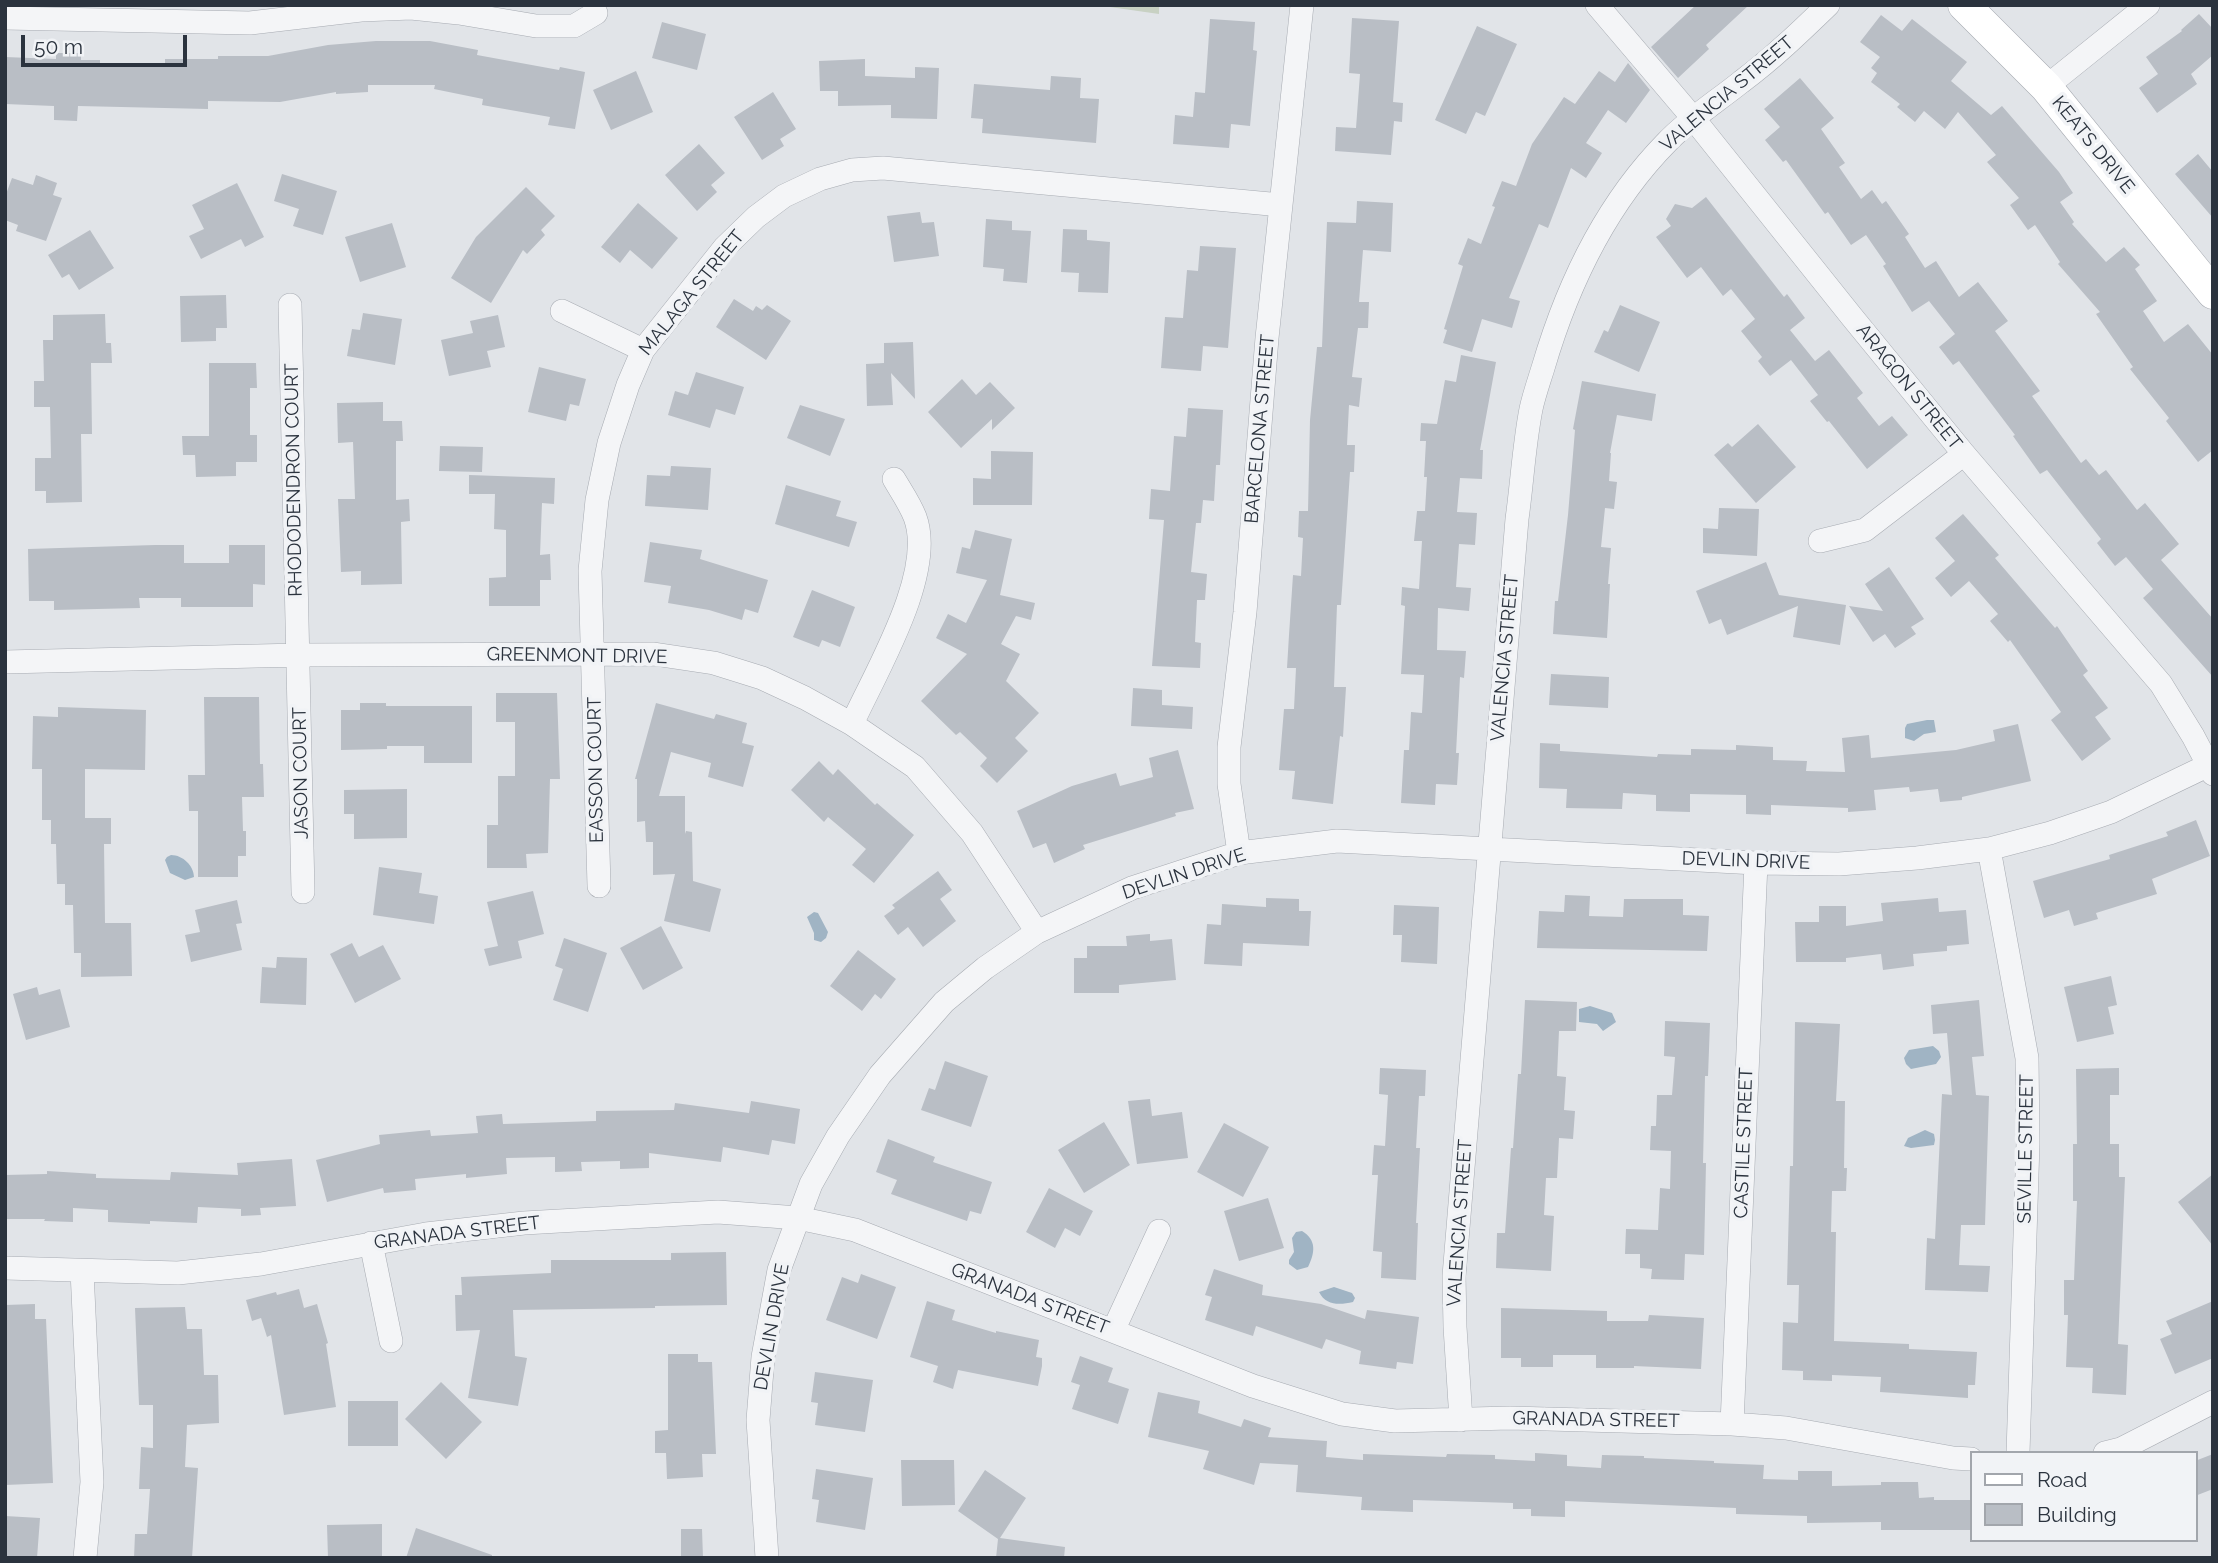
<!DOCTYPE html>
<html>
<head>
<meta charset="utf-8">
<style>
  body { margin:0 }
  #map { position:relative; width:2218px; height:1563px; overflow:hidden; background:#e1e4e8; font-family:Raleway,sans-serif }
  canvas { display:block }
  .frame { position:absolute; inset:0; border:7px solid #2b333e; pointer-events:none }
  .legend { position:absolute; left:1970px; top:1451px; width:228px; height:91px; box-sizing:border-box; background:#f1f3f6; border:2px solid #a2a6ac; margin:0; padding:9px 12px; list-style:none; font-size:21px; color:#2b333e }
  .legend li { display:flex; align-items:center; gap:14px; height:35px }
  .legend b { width:35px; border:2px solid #a2a6ac }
  .scale { position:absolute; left:21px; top:35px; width:166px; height:32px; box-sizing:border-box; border:4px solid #2b333e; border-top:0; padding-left:9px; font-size:21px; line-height:24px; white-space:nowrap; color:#2b333e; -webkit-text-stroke:5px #f1f3f6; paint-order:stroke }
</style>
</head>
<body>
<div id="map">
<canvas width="2218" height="1563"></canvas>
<div class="frame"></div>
<ul class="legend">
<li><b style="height:9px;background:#fff"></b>Road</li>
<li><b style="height:19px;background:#b9bec5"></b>Building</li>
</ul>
<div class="scale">50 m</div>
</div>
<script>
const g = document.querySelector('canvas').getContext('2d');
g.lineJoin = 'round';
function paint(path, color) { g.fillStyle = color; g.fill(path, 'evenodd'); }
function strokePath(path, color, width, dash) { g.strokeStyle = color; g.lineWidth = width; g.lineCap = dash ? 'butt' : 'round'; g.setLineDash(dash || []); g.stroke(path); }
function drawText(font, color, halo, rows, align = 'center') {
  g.font = font + ' Raleway,sans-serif'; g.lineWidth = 7; g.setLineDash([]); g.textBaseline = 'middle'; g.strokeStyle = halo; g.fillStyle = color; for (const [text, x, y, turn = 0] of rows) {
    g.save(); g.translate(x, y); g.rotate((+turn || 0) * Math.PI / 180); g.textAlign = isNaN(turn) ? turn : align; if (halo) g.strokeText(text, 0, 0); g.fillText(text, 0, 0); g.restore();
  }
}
const green = new Path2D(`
  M1096,5H1159V14Z`);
const water = new Path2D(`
  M1927,720H1934L1936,732L1924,734L1914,741L1905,738V728L1907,724Z
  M171,855C183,855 194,866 194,877L185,880L170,873L165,860L167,857Z
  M814,912L818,913L828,932L826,938L821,942L814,940V933L807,917Z
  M1590,1006L1612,1013L1616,1022L1603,1031L1597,1024L1579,1022V1009Z
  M1933,1046L1939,1051L1941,1057L1936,1064L1911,1069L1906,1064L1904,1058L1909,1050Z
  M1925,1130L1934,1134L1935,1140L1934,1145L1911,1148L1904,1146L1908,1138Z
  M1302,1231C1317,1240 1315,1253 1308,1267L1297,1270L1289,1264V1260L1294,1252L1292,1238L1296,1232Z
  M1334,1287L1352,1293L1355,1298L1353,1302C1340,1305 1326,1306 1319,1292Z`);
const building = new Path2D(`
  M1696,5H1749L1706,45L1709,49L1678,78L1651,47Z
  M2199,14L2213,29V55L2191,74L2197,84L2157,113L2139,88L2158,74L2146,57L2182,31L2181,30Z
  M1881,15L1902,31L1912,19L1967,62L1951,81L1991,115L2002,106L2059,172L2073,193L2060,202L2074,222L2072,224L2106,262L2124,247L2140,265L2135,269L2157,301L2143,311L2164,342L2188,324L2213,355V450L2198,462L2166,421L2169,418L2130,369L2133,367L2096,314L2100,312L2058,264L2060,262L2035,225L2028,230L2010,205L2019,198L1987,162L1996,155L1958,112L1945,129L1924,111L1915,122L1897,107L1900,104L1871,82L1877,73L1871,68L1880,57L1860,42Z
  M1352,18L1399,21L1393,102L1403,103L1402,122L1394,121L1391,155L1335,151L1336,127L1356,128L1360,74L1349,73Z
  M1210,19L1255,22L1253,50L1257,51L1250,126L1231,124L1229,148L1173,144L1175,115L1193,117L1195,92L1205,93Z
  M662,22L706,34L697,70L652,58Z
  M1477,26L1517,44L1485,116L1476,112L1466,134L1435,120Z
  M376,41H430L478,50L477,55L559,70L560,67L585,72L575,129L548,125L550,117L482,105L483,99L434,89L435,85H368V92L336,94V92L280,102L208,101V109L78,106L77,121L54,120V106L5,104V57L56,59V53H81V60H100V63L165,65V59H218V56H268L328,45Z
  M865,59V76L915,78V67L939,68L937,119L891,118V105L838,106V91H820L819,61Z
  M1628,63L1650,90L1626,123L1608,110L1586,143L1602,153L1586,178L1571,168L1548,228L1539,224L1509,298L1520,301L1512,328L1482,319L1472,352L1443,343L1447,330L1444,329L1463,266L1458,264L1468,238L1481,244L1495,207L1492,206L1502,181L1516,186L1532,144L1564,97L1575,104L1599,71L1615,82Z
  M636,71L653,112L611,130L593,90Z
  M1051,76L1081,78L1080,98L1099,99L1096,143L982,133L983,119L971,118L974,84L1050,90Z
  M1800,78L1834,118L1821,129L1845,163L1839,167L1861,199L1872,190L1882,204L1886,201L1909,234L1905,237L1925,268L1936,261L1959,297L1978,282L2008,321L1995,331L2040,391L2032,396L2081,463L2086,459L2099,475L2106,470L2137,510L2145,503L2179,544L2161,560L2213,619V677L2143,598L2153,589L2126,557L2115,566L2097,543L2101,539L2047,470L2040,474L2013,436L2015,435L1959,361L1953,365L1939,347L1955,334L1929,301L1912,312L1883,266L1886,264L1866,235L1851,245L1828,212L1825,214L1786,160L1783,162L1765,140L1780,127L1764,109Z
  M773,92L796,129L780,139L784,146L762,160L734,117Z
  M699,144L725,173L711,185L717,192L697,211L665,175Z
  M2198,154L2213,172V218L2175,174Z
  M282,174L337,191L323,235L293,226L299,209L274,201Z
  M36,175L57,183L53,195L62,198L46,241L16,231L18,225L5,220V197L12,178L33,185Z
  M237,183L264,237L245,247L241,239L201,259L189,236L204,229L192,205Z
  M526,187L555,216L541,230L545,235L527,254L523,250L491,303L451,278L476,237Z
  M1706,197L1784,297L1787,294L1805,318L1790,330L1815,361L1829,350L1863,393L1857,398L1879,426L1892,416L1908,435L1867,469L1829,421L1827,422L1810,401L1818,395L1791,360L1770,376L1758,361L1762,357L1741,331L1755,319L1731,289L1723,296L1701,267L1687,278L1656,237L1671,226L1666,219L1675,204L1692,208Z
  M1357,201L1393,203L1391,252L1363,250L1359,302H1369L1368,328H1358L1352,377L1362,378L1359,407L1349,405L1347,445H1355L1354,472H1350L1341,605H1337L1334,687H1346L1343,737L1340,736L1333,804L1292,799L1295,771L1279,770L1284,709H1294L1296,668H1287L1289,635L1293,575L1301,576L1303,538L1298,537L1299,511H1308L1310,420L1317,347H1322L1327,222L1356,223Z
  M638,203L678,238L652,269L630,250L620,263L601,247Z
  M920,212L922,223L934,222L939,256L894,262L887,216Z
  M986,219L1012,221V230L1031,231L1027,283L1003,281L1004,269L983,267Z
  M392,223L406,267L360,282L345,237Z
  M1063,229L1087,230V240L1110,242L1108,293L1078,292L1079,273L1061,272Z
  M90,230L114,268L79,290L69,274L62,278L48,255Z
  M1200,246L1236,248L1228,348L1203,346L1201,371L1161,368L1165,317L1183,318L1187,270L1198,271Z
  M226,295L227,328H216V341L181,342L180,296Z
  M734,299L753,311L756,306L762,310L767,305L791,321L766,360L716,327Z
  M1620,305L1660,322L1639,372L1594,352L1604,330L1608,332Z
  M363,313L402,319L395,365L347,356L352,329L360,330Z
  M105,314L106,343H111L112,363H91L92,434H81L82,502L46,503V491H35V458H51L50,407H34V381H44L43,340H53V315Z
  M498,315L505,347L487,351L491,367L449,376L441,340L473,333L470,321Z
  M913,342L915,399L891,373L893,405L867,406L866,364L884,363V343Z
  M1461,355L1496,362L1480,450H1483L1482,479L1460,478L1457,512L1477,513L1475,545L1459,544L1456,587L1471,588L1469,611L1438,608L1437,650L1466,651L1464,678L1460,677L1456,753H1459L1457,785L1436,784L1435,805L1401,803L1404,750H1409L1411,712L1422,713L1424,675L1401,674L1405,606L1401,605L1402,587L1419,589L1422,541H1414L1417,511H1425L1427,477H1424L1426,441H1420L1421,423L1437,424L1445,380L1456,382Z
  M209,363H256L257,388H250V435H257V462H236V476L196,477L195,455H183L182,436H209Z
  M539,367L586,379L579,406L570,404L566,421L528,412Z
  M696,372L744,387L735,415L716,409L710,428L668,415L675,391L688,395Z
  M962,379L976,395L990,382L1015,408L992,430V419L961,448L928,412Z
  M1582,381L1656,394L1652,421L1617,415L1610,453H1611L1609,481L1617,482L1614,509L1605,508L1601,547L1611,548L1608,584H1610L1607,638L1553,634L1555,601H1558L1568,515L1575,430L1573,429Z
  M383,402V421H402L403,441H396V500L409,499L410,521L401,522L402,584L361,585V571L341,572L338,499H355L353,442L338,443L337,403Z
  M800,405L845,419L830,456L787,438Z
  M1188,408L1223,410L1220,465H1216L1214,501L1203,500L1201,523H1196L1191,572L1207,574L1205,600H1197L1195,642L1201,643L1200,668L1152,666L1164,520L1149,519L1151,489L1170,491L1174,436L1186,437Z
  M1758,424L1796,467L1756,503L1714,455L1728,443L1732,447Z
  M440,446L483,447L482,472L439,471Z
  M991,451L1033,452L1032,505H973V478L991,479Z
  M671,466L711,468L708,510L645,506L647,475L670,476Z
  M469,475L555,478L554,504L542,503L540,555L550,554L551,580H540V606H489V578L506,577V530L494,529L495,494H469Z
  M786,485L841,501L836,516L857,522L849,547L775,524Z
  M1719,508L1759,509L1757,556L1703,553V528L1718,529Z
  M1963,514L1999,555L1995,558L2055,628L2057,626L2088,671L2083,675L2108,708L2095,717L2111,739L2082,761L2051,720L2061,712L2010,640L2008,642L1990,621L1998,614L1969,581L1951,597L1935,578L1955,561L1935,538Z
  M975,530L1012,539L1000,595L1035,603L1031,620L1016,616L1001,644L1020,654L1006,681L1039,713L1015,738L1028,751L997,783L980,766L987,758L960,732L956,735L921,701L967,654L936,638L948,614L966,623L987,580L956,573L962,547L970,549Z
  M650,542L702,550L700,559L768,580L758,613L745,609L742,620L709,610L668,603L671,586L644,582Z
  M155,545H184V563H229V545H265V585L253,584V607H181V598H139L140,608L54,610V601H29L28,549Z
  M1766,562L1779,595L1846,605L1840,645L1793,637L1798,606L1727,635L1721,619L1709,624L1696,591Z
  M1889,567L1924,619L1911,627L1916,634L1895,648L1885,634L1873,642L1849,606L1883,611L1865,584Z
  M812,590L855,607L840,647L822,640L819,647L793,637Z
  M1551,674L1609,677L1608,708L1549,705Z
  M1133,688L1162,690V705L1193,707L1192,729L1131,726Z
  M496,693H557L560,779H550L548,853L526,854L527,868H487V825H498V776H515V722H496Z
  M204,697H259L260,764H263L264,797H242L243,831H246V856H238V877H198V811H189L188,775H205Z
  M360,703H386V706H472V763H424V746H387V749L341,750V710H360Z
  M656,703L714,719L716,714L747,723L742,743L754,746L743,787L708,777L711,763L671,752L659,796H685V834L686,831L692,832L693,881L721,889L710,932L664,921L675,874L653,875V842H646L645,821L637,822V779H635Z
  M58,707L146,710L145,770L85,769V818H111V844H104L105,923H131L132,976L81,977V953H74L73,905H65V884H57L56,844H51V820H42V769H32L33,716L58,717Z
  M2018,724L2031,781L1962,797V800L1940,802L1938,789L1910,792L1909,787L1874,790L1876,810L1848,812V808L1771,805V815L1746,814V795L1690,794V812L1656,811V795L1623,793L1622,809L1566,808L1567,789L1539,788L1540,743L1560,744V751L1657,757L1658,754L1691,755V749L1736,750V745L1773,747V760L1807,761L1806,771L1845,772L1842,738L1869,735L1871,758L1956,750L1995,741L1993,730Z
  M1178,750L1194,809L1175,813L1176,816L1083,845L1085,849L1054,863L1046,843L1033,848L1017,811L1072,786L1116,773L1120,786L1153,777L1149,758Z
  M819,761L833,775L838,769L875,805L877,803L914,835L874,883L852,865L866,849L828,817L824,822L791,790Z
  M407,789V838L354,839V814H344V790Z
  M2196,820L2210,856L2152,879L2157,894L2096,913L2098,919L2074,926L2069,910L2044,918L2033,881L2110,859L2109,855L2168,836L2166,832Z
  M379,867L422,873L419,893L438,896L434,924L373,915Z
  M938,871L952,890L940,899L956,921L923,947L908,927L898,935L884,916L895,908L892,905Z
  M533,891L544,934L518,941L522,958L489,966L484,949L498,946L487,902Z
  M1565,895L1590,896L1589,916L1623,917L1624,899H1683V915L1709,916L1707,951L1537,948L1539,911L1564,912Z
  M1266,898L1299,899V911H1311L1309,946L1243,943L1242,966L1204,964L1207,924L1221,925L1222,904L1266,907Z
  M1938,898L1939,912L1966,910L1969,944L1947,946V951L1913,954L1914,966L1883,970L1881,954L1846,958V962H1796L1795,922H1819V906H1846V926L1883,921L1881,903Z
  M237,900L242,923L236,924L242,950L191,962L185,935L200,932L195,910Z
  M1394,905L1439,907L1437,964L1401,962L1402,935H1393Z
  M661,926L683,968L643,990L620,948Z
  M1150,934V941L1172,939L1176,980L1119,985V993H1074V958H1087V946H1127L1126,936Z
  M564,938L607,953L588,1012L553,1000L563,969L555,966Z
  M352,943L359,957L383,945L401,979L355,1003L330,954Z
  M858,950L896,979L881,999L875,994L862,1011L830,986Z
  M277,957L307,958L306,1005L260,1003L262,967L276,968Z
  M2111,976L2117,1005L2108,1007L2114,1034L2077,1042L2064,987Z
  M37,987L39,995L60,989L70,1027L26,1040L13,994Z
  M1525,1000L1577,1002L1576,1031H1559L1557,1076L1566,1077L1564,1110L1575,1111L1573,1139L1559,1138L1557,1178H1546L1544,1215L1554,1216L1551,1271L1496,1268L1497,1233H1505L1511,1148H1513L1518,1074H1521Z
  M1979,1000L1984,1056L1972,1057L1976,1095L1989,1096L1985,1225H1961L1959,1265L1990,1266L1988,1292L1925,1290L1927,1238L1935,1239L1942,1094L1952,1095L1947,1033L1933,1034L1931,1005Z
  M1665,1021L1710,1023L1708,1076H1705L1703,1163H1706L1704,1255L1685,1254L1684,1280L1651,1279L1652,1269L1640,1268V1254H1625L1626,1229L1658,1230L1660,1188L1670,1189L1671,1151L1650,1150L1651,1126H1656L1657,1095H1672L1675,1057L1664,1056Z
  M1795,1022L1840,1024L1836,1101H1845L1844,1168H1847L1846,1191H1832L1831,1232H1836L1834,1341L1909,1344V1349L1977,1352L1975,1385H1968V1398L1880,1392L1881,1377L1832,1375V1381L1803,1380V1371L1782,1370L1783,1322L1798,1323L1799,1285H1787L1790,1166H1793Z
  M945,1061L988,1076L971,1127L921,1110L929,1088L935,1090Z
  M1380,1068L1426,1070L1425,1096H1419L1416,1148H1420L1416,1223H1418L1416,1280L1381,1278L1382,1252L1373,1251L1378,1175H1372L1374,1145L1385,1146L1388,1095L1379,1094Z
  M2119,1068V1095H2110V1144H2119V1177H2125L2118,1344L2128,1345L2126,1395L2092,1393L2093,1368L2066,1367L2068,1315H2064V1280H2074L2077,1201H2073V1144H2077L2076,1069Z
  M1150,1099L1152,1116L1182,1112L1188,1158L1137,1164L1128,1101Z
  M751,1101L800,1109L795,1144L772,1140L769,1155L723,1147L721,1162L649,1153V1168L620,1169V1161L581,1162L582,1171L555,1172V1157L506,1158L507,1174L466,1178V1174L415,1179L416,1190L384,1193L383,1188L327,1202L316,1160L380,1144L379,1135L430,1130L431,1136L478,1133L476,1116L502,1114L503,1124L596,1121V1111L674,1110L675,1103L749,1113Z
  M1104,1122L1130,1165L1084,1193L1058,1150Z
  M1224,1123L1269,1147L1243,1197L1197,1172Z
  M888,1139L935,1157L933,1162L992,1182L981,1214L970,1211L967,1221L891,1194L897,1180L876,1172Z
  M292,1159L296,1206L260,1208L261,1215L241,1216V1209L198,1207L197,1223L150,1221V1224L108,1222V1210L73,1208V1222L44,1221L45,1219H5V1175L47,1174V1171L96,1174V1178L170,1180L171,1172L238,1175L237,1163Z
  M2213,1174V1246L2178,1202Z
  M1049,1188L1093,1211L1080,1236L1065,1228L1055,1248L1026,1232Z
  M1268,1198L1284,1248L1239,1261L1224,1211Z
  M726,1252L727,1305L655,1306V1308L513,1310L515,1356L527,1358L518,1406L468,1398L480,1330L456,1331L455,1295H462L461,1277L551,1273V1260H671V1253Z
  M1214,1269L1263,1285L1262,1295L1321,1304L1365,1319L1367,1310L1419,1317L1413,1364L1397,1362L1396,1369L1359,1364L1361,1351L1326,1339L1322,1349L1256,1326L1253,1336L1205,1320L1212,1297L1205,1295Z
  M861,1274L896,1287L877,1339L826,1320L842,1277L858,1283Z
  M299,1289L304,1308L317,1304L328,1343L326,1344L336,1407L284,1415L271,1335L267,1337L261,1318L252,1321L246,1300L276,1292L277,1295Z
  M927,1301L955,1310L952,1320L996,1333V1331L1039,1340L1036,1357L1042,1358V1366L1038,1386L958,1370L953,1389L933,1382L938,1366L910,1357Z
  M2213,1301V1358L2175,1374L2160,1339L2172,1334L2166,1321Z
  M35,1304V1319H46L53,1483L5,1485V1305Z
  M185,1307L187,1329H202L204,1375H218L219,1423L187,1425L185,1467L198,1468L192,1558H134L135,1534H147L150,1489H139L141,1447L153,1448V1405H139L135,1308Z
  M1501,1308L1607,1311V1321H1648L1649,1315L1704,1318L1701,1369L1634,1366V1368H1596V1355H1553V1367H1521V1358H1501Z
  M668,1354H698V1362H712L716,1454H702L703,1477L667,1479L666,1453H655V1431L668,1430Z
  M1080,1356L1113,1368L1108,1382L1129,1389L1118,1424L1072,1409L1080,1385L1071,1382Z
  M815,1372L873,1380L865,1432L815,1425L818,1403L811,1402Z
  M441,1382L482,1422L446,1459L405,1419Z
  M1158,1392L1200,1401L1198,1413L1241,1427L1244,1419L1271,1428L1268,1437L1327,1441L1326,1457L1363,1460V1454L1446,1457L1447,1454L1495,1455V1459L1535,1461V1453L1567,1455V1466L1601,1468L1602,1455L1644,1456V1458L1714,1461V1463L1764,1465L1763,1479L1798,1480V1471H1832V1486L1881,1485V1482H1918L1919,1498L1934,1497V1500H1971V1530H1881V1522L1807,1523V1516L1736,1514V1508L1565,1501V1517L1531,1516V1509H1513V1503L1413,1500V1512L1361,1510L1362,1497L1296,1492L1298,1465L1260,1463L1254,1485L1203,1469L1209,1451L1148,1437Z
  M348,1401H398V1446H348Z
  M2213,1454V1489L2195,1496V1461Z
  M901,1460H954L955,1505L902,1506Z
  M816,1469L873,1478L865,1530L816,1522L819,1500L812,1499Z
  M985,1470L1026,1498L1000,1538L1065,1547L1064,1558H996L998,1539L958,1511Z
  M5,1516L40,1518L37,1558H5Z
  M382,1524V1558H328L327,1525Z
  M416,1528L492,1555V1558H406Z
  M681,1529H702L703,1558H681Z`);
const street = new Path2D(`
  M1597,5L1693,118L1852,317L1964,454L2161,684L2193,736L2213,774
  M5,18L250,23L361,10L411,8L459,13L536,26H574L596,13
  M2046,87L2148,5
  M290,305L303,892
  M562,311L643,350
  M1820,541L1865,530L1964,454
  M5,662L299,655L654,654L714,663L762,678L805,698L852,724L915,767L972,833L1037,932
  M852,724C875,673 936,573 915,517C910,504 901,491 894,479
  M1989,849L2027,1058L2028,1143L2018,1453
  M1239,853L1229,784V747L1245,612L1267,338L1302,5
  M599,886L590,571L597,500L609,443L628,385L643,350L725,247L756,217L784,196L820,179L852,170L883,168L1281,205
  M371,1243L391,1341
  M5,1268L178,1273L261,1264L426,1234L524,1223L718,1212L798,1218L855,1230L1253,1386L1342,1414L1395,1421L1510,1418L1732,1424L1786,1428L1953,1458L1971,1459
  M82,1271L92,1482L85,1558
  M1113,1331L1159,1231
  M1461,1420L1455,1327L1454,1276L1517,519C1522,483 1524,445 1531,409C1534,395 1539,381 1543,368C1567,286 1606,204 1667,142C1689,119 1716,102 1741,82C1772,59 1800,32 1828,5
  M1732,1424L1756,863
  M2105,1453L2121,1449L2213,1402
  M767,1558L758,1420L763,1357L779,1270L811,1184L838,1136L880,1075L944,1002L985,968L1037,932L1132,888L1239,853L1337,841L1756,863L1839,864L1917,858L1989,849L2050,833L2111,812L2213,763`);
const secondary = new Path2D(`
  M1964,5L2046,87L2213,293`);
const streetNames = [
  ["VALENCIA STREET",1727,94,-40],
  ["KEATS DRIVE",2093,145,51],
  ["MALAGA STREET",692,293,-51],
  ["ARAGON STREET",1909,387,51],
  ["BARCELONA STREET",1260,429,-85],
  ["RHODODENDRON COURT",294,480,-91],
  ["GREENMONT DRIVE",577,656,1],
  ["VALENCIA STREET",1505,658,-85],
  ["EASSON COURT",596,770,-91],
  ["JASON COURT",301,773,-91],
  ["DEVLIN DRIVE",1746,861,2],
  ["DEVLIN DRIVE",1184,874,-18],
  ["CASTILE STREET",1744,1143,-88],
  ["SEVILLE STREET",2026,1149,-89],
  ["VALENCIA STREET",1460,1223,-86],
  ["GRANADA STREET",457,1233,-7],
  ["GRANADA STREET",1030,1299,21],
  ["DEVLIN DRIVE",772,1327,-80],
  ["GRANADA STREET",1596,1420,1]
];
paint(green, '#c8d1c3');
paint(water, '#a0b4c4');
paint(building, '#b9bec5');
strokePath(street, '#a7abb2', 24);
strokePath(secondary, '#a7abb2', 33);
strokePath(street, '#f4f5f7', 23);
strokePath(secondary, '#fff', 32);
drawText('19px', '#2b333e', '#f1f3f6', streetNames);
</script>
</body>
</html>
